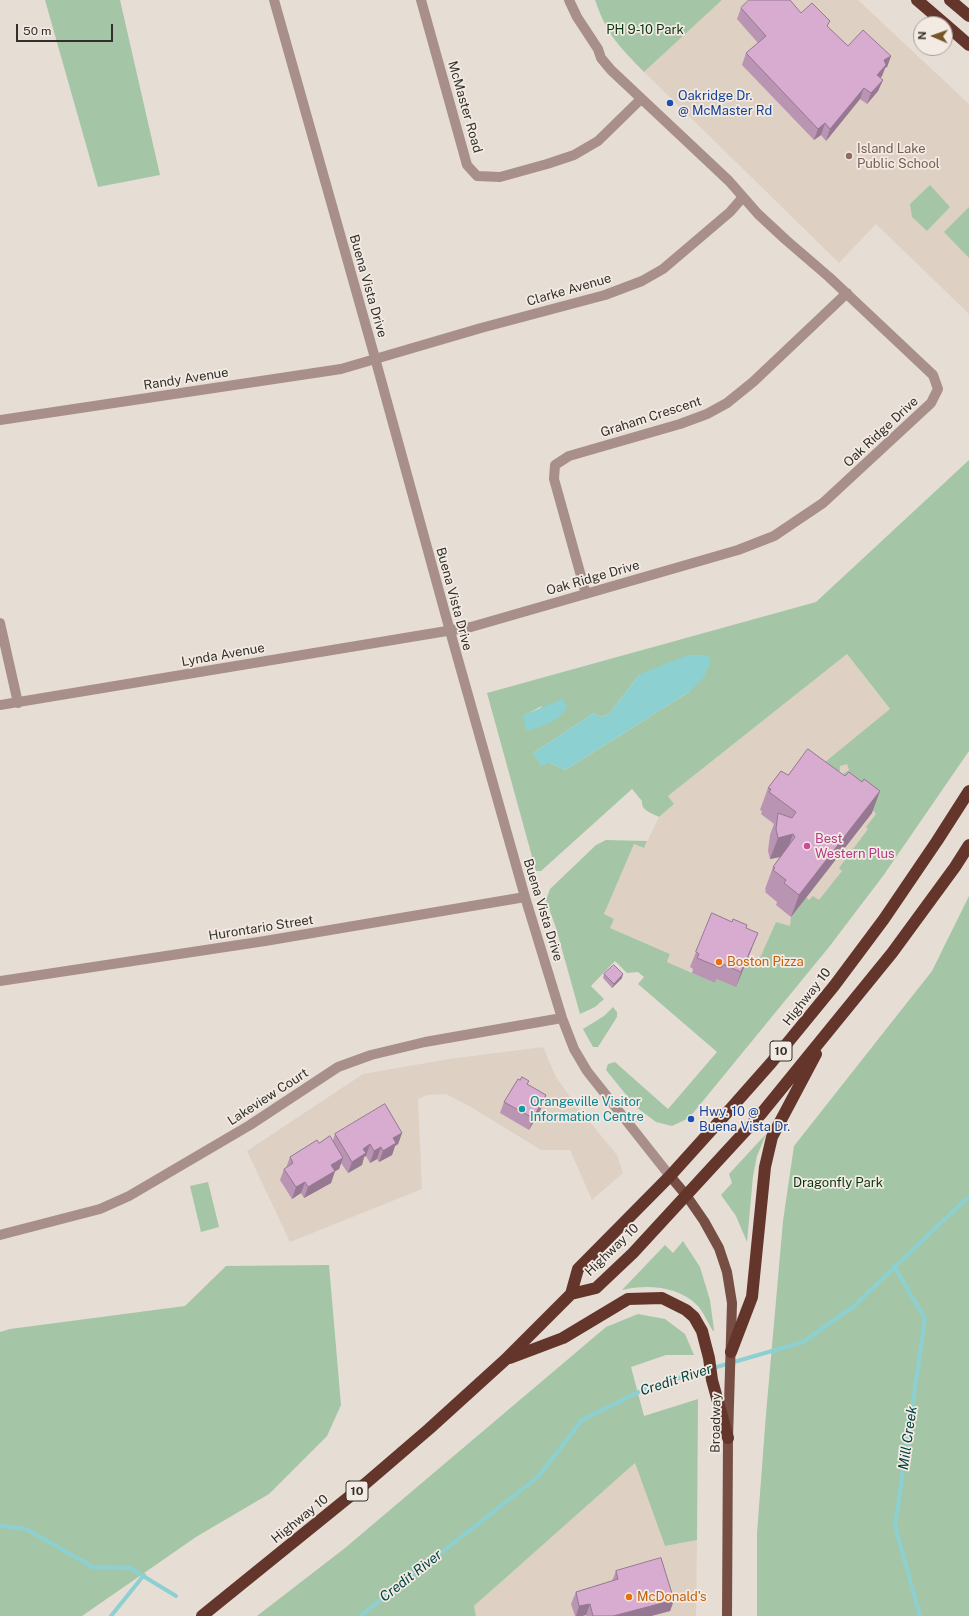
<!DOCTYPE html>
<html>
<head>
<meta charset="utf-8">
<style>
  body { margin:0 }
  #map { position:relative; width:969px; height:1616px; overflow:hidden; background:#e6ddd5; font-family:"Public Sans",sans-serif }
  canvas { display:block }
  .north { position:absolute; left:913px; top:16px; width:40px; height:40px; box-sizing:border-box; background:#f3ebe3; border:1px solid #a6a09a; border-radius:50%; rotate:272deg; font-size:11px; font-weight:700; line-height:16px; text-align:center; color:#33302c }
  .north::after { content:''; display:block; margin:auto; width:14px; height:18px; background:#735629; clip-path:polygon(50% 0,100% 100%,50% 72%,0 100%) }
  .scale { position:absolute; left:16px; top:24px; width:97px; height:18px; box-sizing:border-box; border:2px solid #33302c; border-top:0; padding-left:5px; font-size:12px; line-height:14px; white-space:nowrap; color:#33302c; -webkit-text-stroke:3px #f3ebe3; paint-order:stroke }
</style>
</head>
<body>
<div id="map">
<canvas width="969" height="1616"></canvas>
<div class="north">N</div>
<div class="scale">50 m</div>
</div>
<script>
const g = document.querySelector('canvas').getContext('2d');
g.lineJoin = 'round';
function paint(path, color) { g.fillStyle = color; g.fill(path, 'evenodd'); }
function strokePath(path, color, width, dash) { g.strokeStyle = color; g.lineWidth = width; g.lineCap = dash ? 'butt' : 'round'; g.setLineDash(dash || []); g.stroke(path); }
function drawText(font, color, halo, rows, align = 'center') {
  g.font = font + ' "Public Sans",sans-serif'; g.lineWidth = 3.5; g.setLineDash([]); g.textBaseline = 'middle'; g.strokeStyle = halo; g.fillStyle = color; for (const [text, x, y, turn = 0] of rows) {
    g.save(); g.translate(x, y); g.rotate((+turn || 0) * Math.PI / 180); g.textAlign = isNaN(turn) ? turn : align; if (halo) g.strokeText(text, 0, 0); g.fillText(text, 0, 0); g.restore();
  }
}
const built = new Path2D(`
  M722,0H858L969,104V314L876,224L839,263L644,72Z
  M847,654L894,715L895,789L826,911L790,927L776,922L759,961L717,979L715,983L667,962L670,954L610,928L604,914L634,844L644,848L659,817L674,804L668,796Z
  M543,1047L556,1077L575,1104L617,1155L623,1173L592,1200L570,1150H541L471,1107L446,1094L428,1095L418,1099L422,1189L290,1242L247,1151L363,1074L449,1059Z
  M635,1463L665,1546L697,1540L696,1616H476L474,1606Z`);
const green = new Path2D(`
  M45,0H120L160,175L98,187Z
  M595,0H722L644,72C619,46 607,35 595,0Z
  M930,185L950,207L927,231L912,217L910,204Z
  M969,207V258L944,232Z
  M969,460V751L883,876L829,947L689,1118L672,1126L656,1122L636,1107L606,1070L608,1064L615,1062L668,1109L717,1052L638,984L644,977L638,972L627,973L615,961L591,986L604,999L595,1007L580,1014L556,928L546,900L550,889L596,845L606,840L647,841L644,848L634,844L604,914L614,919L610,928L670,954L667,962L715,983L717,979L748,957L759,960L776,922L790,926L791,917L806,897L809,900L813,896L819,900L842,871L839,868L868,829L866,827L876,814L869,805L841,778L844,773L849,770L847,764L840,766V770L837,775L819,767L890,709L847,654L668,796L674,804L659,817C652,813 641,811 642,801L632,789L541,871H536L487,693L816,602ZM640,674L689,692L565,770L550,763L533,753L594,713L601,717L609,714ZM542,706L525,729V715Z
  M969,896V1616H757V1533L766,1414L783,1221L794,1146L932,971Z
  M613,1007L617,1012V1017L598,1047H593L583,1029L604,1016Z
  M766,1134L757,1156L753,1176L747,1242L736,1216L721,1195L732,1183L729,1174Z
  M208,1182L219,1227L201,1232L190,1186Z
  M683,1241L700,1267L710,1300L714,1330L713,1331C708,1323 704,1313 698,1306C679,1286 647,1284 622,1290L665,1245L673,1253Z
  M329,1265L341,1405L327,1436L269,1494L196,1537L82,1616H0V1332L10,1329L185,1306L226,1266Z
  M638,1314L665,1319L685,1334L694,1355H666L631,1367L644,1416L698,1399L697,1540L665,1546L635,1463L474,1606L476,1616H257L345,1548L606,1327Z`);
const water = new Path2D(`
  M688,655H707L711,660L704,677L689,692L565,770L550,763L541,766L533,753L594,713L601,717L609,714L640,674Z
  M562,699L567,706C562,720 542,726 529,731L525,729L524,715Z`);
const stream = new Path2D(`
  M894,1266L925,1319L895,1526L920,1616
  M0,1526L26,1529L93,1567L130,1568L176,1596
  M111,1616L144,1575
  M360,1616L538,1477L582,1420L651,1386L803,1342L853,1307L966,1199L969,1198`);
const street = new Path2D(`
  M274,0L375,358L450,631L525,897L562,1018L574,1049L587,1071L670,1176
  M421,0L467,165L477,176L500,177L547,164L574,155L598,141L641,99
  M0,420L341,369L481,328L605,295L642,281L663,269L730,212L743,197
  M586,594L554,479L555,465L569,456L680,424L707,414L727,403L753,382L847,293
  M0,623L18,703
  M0,705L471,627L738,550L774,536L823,503L931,403L938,389L933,375L829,277L786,240L758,214L729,181L611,70L601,58L598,49L577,17L569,0
  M0,981L265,941L525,897
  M0,1235L100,1209L129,1196L250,1125L338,1067L371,1055L425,1042L562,1018`);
const primary = new Path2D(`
  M670,1176L686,1195L704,1221L719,1248L727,1272L732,1303L728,1438L727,1616`);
const highway = new Path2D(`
  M917,0L945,24
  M950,0L969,16
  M945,24L969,45
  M571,1294L578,1269L670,1176L725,1115L771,1063L834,986L884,919L937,841L969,791
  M731,1352L752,1297L765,1167L772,1137L816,1054
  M510,1358L563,1338L628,1299L662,1298L686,1310L694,1317L702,1331L709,1358L712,1380L728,1438
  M202,1616L365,1484L429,1429L505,1360L571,1294L596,1288L633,1253L761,1114L892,953L955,867L969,845`);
const wall = new Path2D(`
  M741,8L801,13L828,27L848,46L891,56L887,67L885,68L882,76L880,78L883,80L878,91L867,104L860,99L826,141L821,135L814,140L742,65L746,53L758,43L737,19Z
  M788,775L872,813L791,917L776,905L777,902L765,892L766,890L765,889L773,867L780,857L770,859L768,851L770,835L774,824L761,814L762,811L760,810L768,788Z
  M746,928L752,948L736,987L717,979L715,983L692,973L693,969L690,967L696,952Z
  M604,974L622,978L612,988L603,978Z
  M527,1084L546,1095L542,1107L529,1130L500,1113L504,1102Z
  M402,1133L398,1144L395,1146L392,1155L379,1162L377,1159L370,1163L366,1156L364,1157L362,1165L348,1173L341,1163L339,1169L335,1171L331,1183L304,1198L301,1193L292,1199L280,1180L284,1169L286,1168L290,1157L319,1143L333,1140L335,1134Z
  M616,1571L674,1600L670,1611L651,1616H586V1615L582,1616H575L571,1604L576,1592L612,1581Z`);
const shadedWall = new Path2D(`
  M891,56L887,67L885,68L882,76L873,86L877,75L884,60Z
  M883,80L878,91L867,104L871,93Z
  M864,88L860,99L826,141L830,129Z
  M825,123L821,135L814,140L818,129Z
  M880,791L872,813L791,917L799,895Z
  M793,834L785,856L770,859L778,838Z
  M758,933L752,948L736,987L741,972Z
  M623,974L622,978L612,988L614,984Z
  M546,1095L542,1107L529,1130L533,1118Z
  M402,1133L398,1144L395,1146L392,1155L379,1162L383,1151L393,1138Z
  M370,1144L366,1156L364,1157L362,1165L348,1173L352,1162L363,1149Z
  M381,1147L377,1159L370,1163L374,1151Z
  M343,1158L339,1169L334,1172L335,1171L331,1183L304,1198L308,1187L331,1165Z
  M305,1182L301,1193L292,1199L296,1187Z
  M674,1600L670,1611L651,1616H613Z
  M590,1604L586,1615L582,1616H576L579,1606Z`);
const building = new Path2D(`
  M749,0H790L801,13L812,3L830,21L827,26L848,46L863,30L891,56L884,60L886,65L877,75L883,80L871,93L864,88L830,129L825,123L818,129L746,53L766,36L741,8Z
  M808,749L845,776L849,772L862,782L864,779L880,791L799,895L784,883L786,880L773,870L775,868L773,867L795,837L793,834L778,838L776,829L778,813L792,818L796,812L769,792L771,789L768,788L781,771L788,775Z
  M712,913L732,922L733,919L747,925L746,928L758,933L741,972L723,964L721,968L697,958L699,954L696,952Z
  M614,965L623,974L614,984L604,974Z
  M522,1077L529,1081L527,1084L546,1095L533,1118L504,1102L518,1079L520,1080Z
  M385,1104L402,1133L393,1138L396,1143L383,1151L381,1147L374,1151L370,1144L363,1149L366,1153L352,1162L335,1134Z
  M330,1136L343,1158L331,1165L335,1171L308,1187L305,1182L296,1187L284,1169L293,1163L290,1157L317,1140L319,1143Z
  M661,1558L674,1600L613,1616H593L590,1604L579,1606L576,1592L618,1579L616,1571Z`);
const markers = [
  [670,103,4,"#1a4fb4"],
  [849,156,4,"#8d6e63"],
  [807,846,4,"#d1479c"],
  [719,962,4,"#e8710a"],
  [522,1109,4,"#0f9aa8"],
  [691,1119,4,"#1a4fb4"],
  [629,1597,4,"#e8710a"]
];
const shields = [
  [781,1051,22],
  [357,1491,22]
];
const shieldNames = [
  ["10",781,1051],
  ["10",357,1491]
];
const parkNames = [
  ["PH 9-10 Park",645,30],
  ["Dragonfly Park",838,1183]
];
const transitNames = [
  ["Oakridge Dr.",678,96],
  ["@ McMaster Rd",678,111],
  ["Hwy. 10 @",699,1112],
  ["Buena Vista Dr.",699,1127]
];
const streetNames = [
  ["McMaster Road",465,107,74],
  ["Buena Vista Drive",368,286,74],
  ["Clarke Avenue",569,290,-16],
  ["Randy Avenue",186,379,-9],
  ["Graham Crescent",651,417,-18],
  ["Oak Ridge Drive",881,432,-43],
  ["Oak Ridge Drive",593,578,-16],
  ["Buena Vista Drive",454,599,75],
  ["Lynda Avenue",223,655,-10],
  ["Buena Vista Drive",543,910,73],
  ["Hurontario Street",261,928,-9],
  ["Highway 10",807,997,-52],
  ["Lakeview Court",268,1097,-33],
  ["Highway 10",612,1250,-44],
  ["Broadway",716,1423,-89],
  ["Highway 10",300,1519,-39]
];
const educationNames = [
  ["Island Lake",857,149],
  ["Public School",857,164]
];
const hotelNames = [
  ["Best",815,839],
  ["Western Plus",815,854]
];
const foodNames = [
  ["Boston Pizza",727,962],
  ["McDonald's",637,1597]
];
const cultureNames = [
  ["Orangeville Visitor",530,1102],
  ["Information Centre",530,1117]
];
const waterNames = [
  ["Credit River",676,1380,-18],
  ["Mill Creek",908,1438,-82],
  ["Credit River",411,1576,-38]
];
paint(built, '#ded1c3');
paint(green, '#a4c6a6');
paint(water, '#8dd0d2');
strokePath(stream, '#8dd0d2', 4);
strokePath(street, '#a88f89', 10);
strokePath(primary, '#764e43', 10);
strokePath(highway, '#64362b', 12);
paint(wall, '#b994b3');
paint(shadedWall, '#967892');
paint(building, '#d7acd0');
strokePath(building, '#967892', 1);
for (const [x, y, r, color] of markers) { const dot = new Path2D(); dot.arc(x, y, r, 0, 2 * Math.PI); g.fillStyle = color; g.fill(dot); strokePath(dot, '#f3ebe3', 1.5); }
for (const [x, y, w] of shields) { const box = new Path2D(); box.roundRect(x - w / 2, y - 10, w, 20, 3); g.fillStyle = '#f3ebe3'; g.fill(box); strokePath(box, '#33302c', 1); }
drawText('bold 12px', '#33302c', null, shieldNames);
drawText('13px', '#083612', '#f3ebe3', parkNames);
drawText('13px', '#164399', '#f3ebe3', transitNames, 'left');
drawText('13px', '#33302c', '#f3ebe3', streetNames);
drawText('13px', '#785e54', '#f3ebe3', educationNames, 'left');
drawText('13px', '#b23c85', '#f3ebe3', hotelNames, 'left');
drawText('13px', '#c56008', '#f3ebe3', foodNames, 'left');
drawText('13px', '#0d838f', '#f3ebe3', cultureNames, 'left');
drawText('italic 14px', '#004243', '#f3ebe3', waterNames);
</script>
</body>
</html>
